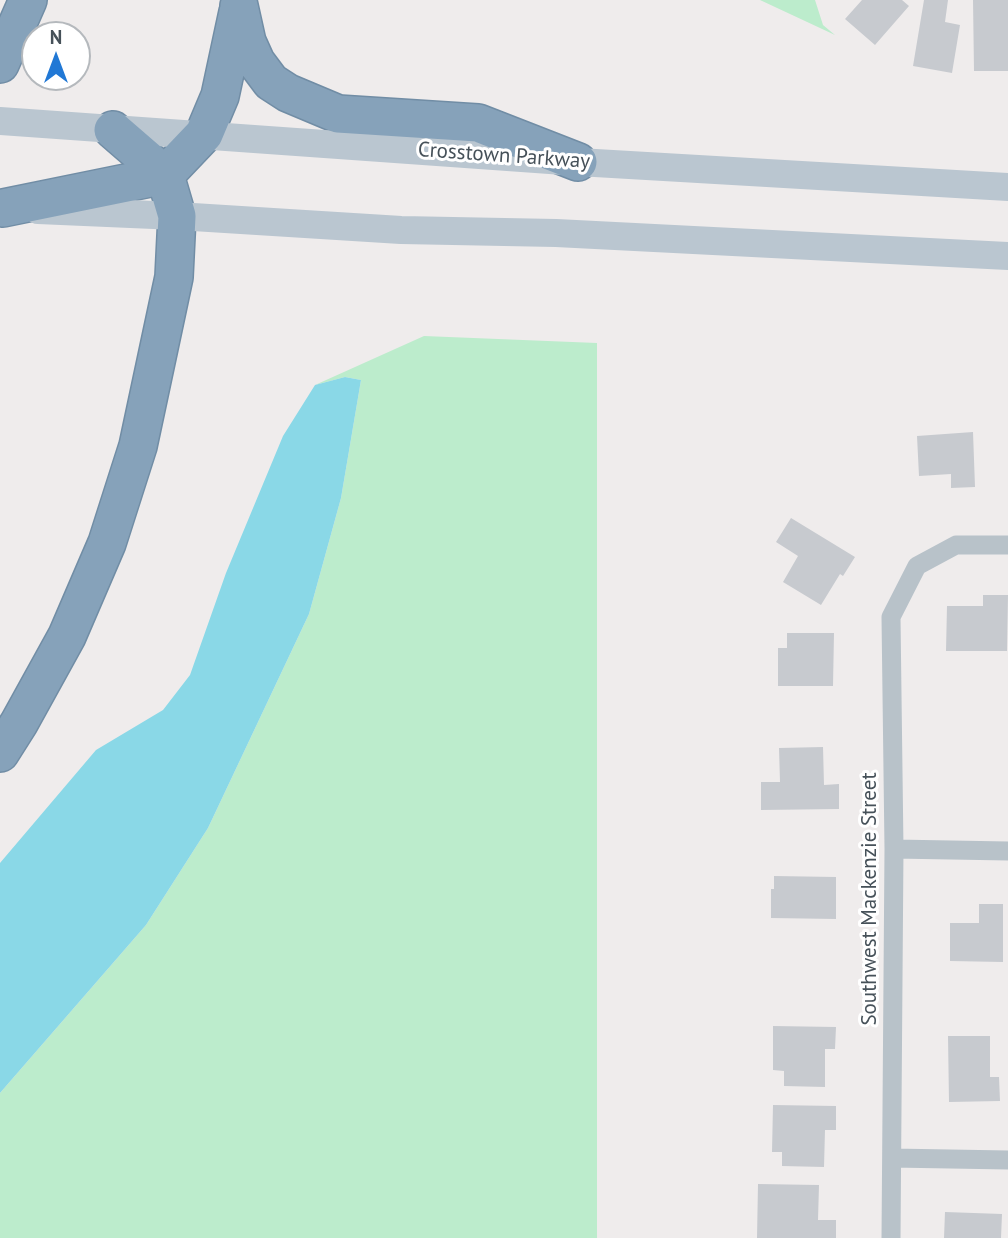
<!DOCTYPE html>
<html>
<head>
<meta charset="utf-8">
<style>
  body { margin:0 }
  #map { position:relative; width:1008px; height:1238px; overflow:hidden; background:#efecec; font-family:"PT Sans",sans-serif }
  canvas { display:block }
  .north { position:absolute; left:21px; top:21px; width:70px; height:70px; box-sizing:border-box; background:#fff; border:2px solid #b5b9bd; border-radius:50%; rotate:0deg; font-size:19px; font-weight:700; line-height:28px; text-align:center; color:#465159 }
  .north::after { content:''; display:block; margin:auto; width:24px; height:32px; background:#2178d5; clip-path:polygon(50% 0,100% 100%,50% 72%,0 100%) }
</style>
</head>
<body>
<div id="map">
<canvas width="1008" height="1238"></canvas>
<div class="north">N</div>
</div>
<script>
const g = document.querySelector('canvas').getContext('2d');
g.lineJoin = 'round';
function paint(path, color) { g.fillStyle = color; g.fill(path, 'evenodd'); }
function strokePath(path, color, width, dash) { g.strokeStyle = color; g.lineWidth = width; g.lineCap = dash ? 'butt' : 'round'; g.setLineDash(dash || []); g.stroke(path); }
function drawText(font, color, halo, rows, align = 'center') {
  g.font = font + ' "PT Sans",sans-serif'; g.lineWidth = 6; g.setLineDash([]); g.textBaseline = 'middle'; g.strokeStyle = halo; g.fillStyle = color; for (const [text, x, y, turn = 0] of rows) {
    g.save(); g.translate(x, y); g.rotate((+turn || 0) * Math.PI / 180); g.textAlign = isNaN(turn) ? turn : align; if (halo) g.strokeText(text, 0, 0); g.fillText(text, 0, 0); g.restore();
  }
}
const green = new Path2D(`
  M760,0H815L823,25L835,35Z
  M424,336L597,343V1238H0V1093L146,925L208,828L309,614L341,498L361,380L345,377L315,385Z`);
const water = new Path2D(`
  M345,377L361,380L341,498L309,614L208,828L146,925L0,1093V863L96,750L163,710L190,675L226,573L283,436L315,385Z`);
const building = new Path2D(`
  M862,0H902L909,6L875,45L845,19Z
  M924,0H948L945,22L960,25L952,73L913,66Z
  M973,0H1008V71H974Z
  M973,432L975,487L951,488V474L919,476L917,436Z
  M791,518L855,557L843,576L840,574L821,605L783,582L798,556L776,542Z
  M983,595H1008L1007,651H946L947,606H983Z
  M787,633H834L833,686H778V648H787Z
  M823,747L824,785L839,784V809L761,810V782H780L779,748Z
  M774,876L836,877V919L771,918V889H774Z
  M979,904H1003V962L950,961V923H979Z
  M773,1026L836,1027L835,1049H825V1087L784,1086V1071L773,1070Z
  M948,1036H990V1077H999L1000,1101L949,1102Z
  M773,1105L836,1106V1130H825L824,1167L782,1166V1152H772Z
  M758,1184L819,1185L818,1220H836V1238H757Z
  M945,1212L1002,1214L1001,1238H944Z`);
const minor = new Path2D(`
  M894,849L1008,851
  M892,1158L1008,1160
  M891,1238L894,849L891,617L917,566L956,545H1008`);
const secondary = new Path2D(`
  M0,121L578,162L1008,187
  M38,210L177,216L401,230L556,233L1008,256`);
const motorway = new Path2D(`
  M239,6L247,42L256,62L271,82L288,93L338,114L478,123L578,162
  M0,64L28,0
  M3,208L165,175L204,134L220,96L238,12
  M0,753L19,723L67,636L107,543L138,446L174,277L177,216L165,175L113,130`);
const streetNames = [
  ["Crosstown Parkway",504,156,4],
  ["Southwest Mackenzie Street",870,899,-90]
];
paint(green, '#bceccc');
paint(water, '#8ad8e7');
paint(building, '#c7cacf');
strokePath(motorway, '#718da5', 40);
strokePath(minor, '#b8c2c9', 19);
strokePath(secondary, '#bac6d0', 28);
strokePath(motorway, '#86a2ba', 37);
drawText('21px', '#465159', '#fff', streetNames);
</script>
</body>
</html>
